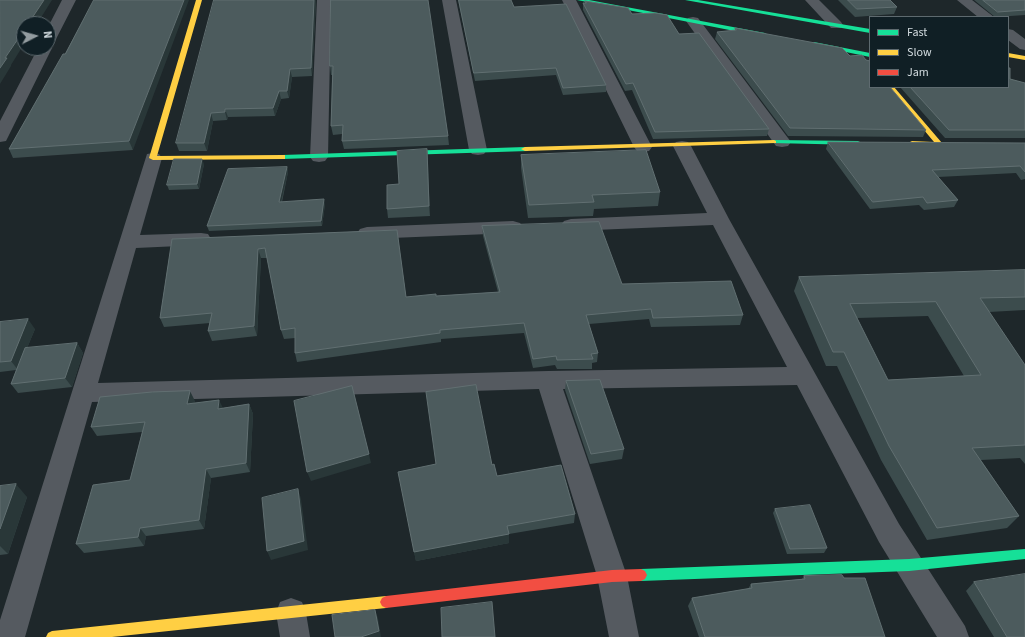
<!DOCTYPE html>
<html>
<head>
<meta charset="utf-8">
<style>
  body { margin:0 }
  #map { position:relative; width:1025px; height:637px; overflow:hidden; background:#1e272a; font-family:"Source Sans 3",sans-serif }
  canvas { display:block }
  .legend { position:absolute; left:869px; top:16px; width:140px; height:72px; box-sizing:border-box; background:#101f25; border:1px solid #5e6a6f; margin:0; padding:5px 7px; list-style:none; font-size:12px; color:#d2dbdf }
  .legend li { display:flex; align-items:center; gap:8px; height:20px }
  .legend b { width:20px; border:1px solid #5e6a6f }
  .north { position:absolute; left:16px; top:16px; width:40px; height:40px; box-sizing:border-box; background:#101f25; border:1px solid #5e6a6f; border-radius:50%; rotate:84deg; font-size:11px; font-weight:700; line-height:16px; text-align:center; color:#d2dbdf }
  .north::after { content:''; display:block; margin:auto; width:14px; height:18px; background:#939ca0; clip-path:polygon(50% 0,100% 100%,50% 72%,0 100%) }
</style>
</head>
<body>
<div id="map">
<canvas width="1025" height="637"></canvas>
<ul class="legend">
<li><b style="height:5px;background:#16e098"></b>Fast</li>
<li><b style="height:5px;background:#ffcf43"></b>Slow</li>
<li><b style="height:5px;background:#f24e42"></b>Jam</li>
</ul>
<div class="north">N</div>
</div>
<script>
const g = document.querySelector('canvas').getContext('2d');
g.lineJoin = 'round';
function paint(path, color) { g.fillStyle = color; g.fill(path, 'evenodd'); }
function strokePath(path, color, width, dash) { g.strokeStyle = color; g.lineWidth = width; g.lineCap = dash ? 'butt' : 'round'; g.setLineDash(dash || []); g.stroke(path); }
const street = new Path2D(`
  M62,0H76L55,41L50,45L52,48L8,137L6,141L0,142V121L38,48H48V27Z
  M317,0H331L328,157L325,161L319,162L313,161L310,157Z
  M442,0H456L487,150L484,154L478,155L472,154L469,150Z
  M562,0H576L652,147L649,151L643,152L637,151L634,147Z
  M805,0H819L841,22L843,25L841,28H831Z
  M957,0H972L994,17H978Z
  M693,17L698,18L791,142L788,146L782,147L776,146L686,21L688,18Z
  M1008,29L1013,30L1025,39V50L1020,49L1008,40Z
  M682,141L688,142L691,146L729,219L899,524L965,626L969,637H937L879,542L797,385L563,389L627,576L639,637H609L597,576L539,389L92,402L25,637H0V620L147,154L153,153L159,154L162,158L140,235L201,233L208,234L211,239L208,244L201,245L136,248L98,383L548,371L787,367L713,225L571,231L564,229L561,225L564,221L571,219L707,213L673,146L676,142Z
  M513,221L520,223L523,227L520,231L513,233L367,239L360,237L357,233L360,229L367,227Z
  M291,598L302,602L306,613L310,637H280L276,613L280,602Z`);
const fast = new Path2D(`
  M577,0H589L765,33L768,35L765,37Z
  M685,0H698L870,29V33Z
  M814,42L870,53V57L812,45L811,44Z
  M774,140L858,141L862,143L858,145L772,143V141Z
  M525,147L529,149L528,151L282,159L278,157L282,155Z
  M1025,549V559L909,571L641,581L637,579L635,575L637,571L641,569L909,559Z`);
const slow = new Path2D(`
  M196,0H202L157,156L282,155H285V159L153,160L149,158Z
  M1008,53L1025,56V60L1008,57Z
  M888,87H894L942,143V145L910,144V142L912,141L934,142Z
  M774,140L776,141V143L525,151L521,149L525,147Z
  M386,596L390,598L392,602L390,606L386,608L112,637H46L48,633L52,631Z`);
const jam = new Path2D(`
  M641,569L645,571L647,575L645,579L641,581L612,582L386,608L382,606L380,602L382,598L386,596L612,570Z`);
const wall = new Path2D(`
  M94,0L133,150L13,158L9,149L65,54Z
  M316,0L312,76L292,77L289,98L281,99L275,116L228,117L227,120L213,121L207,151H179L176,143Z
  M331,0L448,136L449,145L344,149L342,141V134L333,135L331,126L332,75H331L330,66Z
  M458,0H511L514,7L606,85V92L563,95L556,75L475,81Z
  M838,0H890L897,7L894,14L855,17Z
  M974,0H1025V15L995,17Z
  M585,1L632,14L679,34L769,129L767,136L653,139L632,90L625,91L583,10V3H585Z
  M735,28L870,87L926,130L923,137L788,136L715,39L717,32L735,31Z
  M1010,79L1025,83V138H945L900,87H1008Z
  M828,142L1025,143V179L1021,180L1016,173L938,177L958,200L954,207L924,210L919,205L870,209L826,149Z
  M427,149L430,216L388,218L387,209L399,184Z
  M521,155L660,192L658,206L594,209L593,216L528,218L521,168Z
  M204,164L199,189L169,190L167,185Z
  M287,167L288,172L282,202L325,204L322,226L209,231L207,226Z
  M482,226L622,284L743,315L740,325L651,327L649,319L589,324L598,353L597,362L592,363V369H557L555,365L533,368L524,333L441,339V342L297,362L295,353V338L284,339L281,330L267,258H261L257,336L212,341L208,331L210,323L164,327L160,318L172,239L397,230L406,297L436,296L498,292L483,236Z
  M1025,270V310L989,312L1025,365V464L1020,458L981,460L1019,516L1007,528L927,540L881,460L837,366H826L794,291L799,277ZM928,316L964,376L888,380L857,318Z
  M0,322L35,329L27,348L77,343L83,353L72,387L18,393L11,384L16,370L0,372Z
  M566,381L624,449L622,459L590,464L565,390Z
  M195,401L194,403L223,408L249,404L253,414L250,472L211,478L204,529L146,536L144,546L84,553L76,544L130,480L142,432L97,436L91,427Z
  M492,465L497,476L575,514L574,523L509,534V543L416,561L398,472Z
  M0,486L27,497L8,554L0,555Z
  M775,509L827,548L824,553L787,554L773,513Z
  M804,576L844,578L885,637H699L688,606L692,598L748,589L751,584L802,579Z
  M974,582L1025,637H994L966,591Z`);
const shadedWall = new Path2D(`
  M44,0H52L37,24H28Z
  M184,0H189L133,150L129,141Z
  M314,0H316L312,76L311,68Z
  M24,30V44L11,65V66L0,84V68L5,58Z
  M290,69L292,77L289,98L287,91Z
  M279,91L281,99L275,116L273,108Z
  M225,109L228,117L227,120L225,112Z
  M211,113L213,121L207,151L204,143Z
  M427,149L428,159L430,216L429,206Z
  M202,159L204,164L199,189L197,184Z
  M287,167L288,172L280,207L279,202Z
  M324,199L325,204L322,226L321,221Z
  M258,249L261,258L257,336L254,326Z
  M28,319L35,329L18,370L11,361Z
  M77,343L83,353L72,387L65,378Z
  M190,391L195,401L192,413L187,404Z
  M219,400L224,410L218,409Z
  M249,404L253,414L250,472L246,463Z
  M369,454L371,463L311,481L307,472Z
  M206,469L211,478L204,529L199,520Z
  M16,484L27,497L8,554L0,546V529Z
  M298,489L301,499L308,550L271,560L267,551Z
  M140,528L146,536L144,546L138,537Z
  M509,534V543L416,561L414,552Z
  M375,610L378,618L381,637H361Z`);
const building = new Path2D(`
  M0,0H44L28,24H24V30L5,58H7L0,68Z
  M94,0H184L129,141L9,149L63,54H65Z
  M214,0H314L311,68L290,69L287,91H279L273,108L225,109V112L211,113L204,143H176Z
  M331,0H428L448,136L342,141L343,125L331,126L333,66H330Z
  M459,0H511L514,7L566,4L606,85L563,88L556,68L474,73Z
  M848,0H890L897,7L857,9Z
  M983,0H1025V10L998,12Z
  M585,1L628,8L632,14L655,13L667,15L679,34L699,33L769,129L655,132L633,83L626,84L583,3H586Z
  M735,28L842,48L850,56L862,55L866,60L870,61V87H890L926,130L790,128L717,32L736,30Z
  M1008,68H1010V79L1025,83V130H949L910,87H1008Z
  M828,142L1025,143V172L1020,166L932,170L958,200L927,203L923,197L873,202Z
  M427,149L429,206L387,209V185L399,184L397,151Z
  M646,150L660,192L592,195L594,202L529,205L521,155Z
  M174,159H202L197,184L167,185Z
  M287,167L279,202L324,199L321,221L207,226L228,169Z
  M599,222L622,284L731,281L743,315L653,318L651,309L586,315L598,353L591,354L593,359L557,360L556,356L533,359L524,323L440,330V333L295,353V328L281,330L265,248L258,249L254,326L208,331L212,313L160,318L172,239L397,230L406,297L436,294V296L500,292L482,226Z
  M1025,270V297L980,298L1025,365V445L972,448L1019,516L937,528L889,446L844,352H833L799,277ZM936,302L981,375L888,380L850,304Z
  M28,319L11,361L0,362V322Z
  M77,343L65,378L11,384L25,348Z
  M600,380L624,449L591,454L566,381Z
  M476,385L492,465L494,464L497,476L561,465L575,514L507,526L509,534L414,552L398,472L436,464L426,392Z
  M352,386L369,454L307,472L294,401Z
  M190,391L187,404L219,400L218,409L249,404L246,463L206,469L199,520L140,528L138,537L76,544L93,485L130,480L145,422L91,427L100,397L152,392Z
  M16,484L0,529V486Z
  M298,489L304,541L267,551L262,498Z
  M810,505L827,548L790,549L775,509Z
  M1025,574V637H1007L974,582Z
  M842,575L844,578H865L885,637H705L692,598L752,588L751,584L805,579L804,576Z
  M492,602L495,637H442L441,608Z
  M375,610L379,631L361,637H335L332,615Z`);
paint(street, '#555a60');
paint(fast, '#16e098');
paint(slow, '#ffcf43');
paint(jam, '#f24e42');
paint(wall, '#3c4c4d');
paint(shadedWall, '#293738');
paint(building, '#4c5b5d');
strokePath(building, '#616f71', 1);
</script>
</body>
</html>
